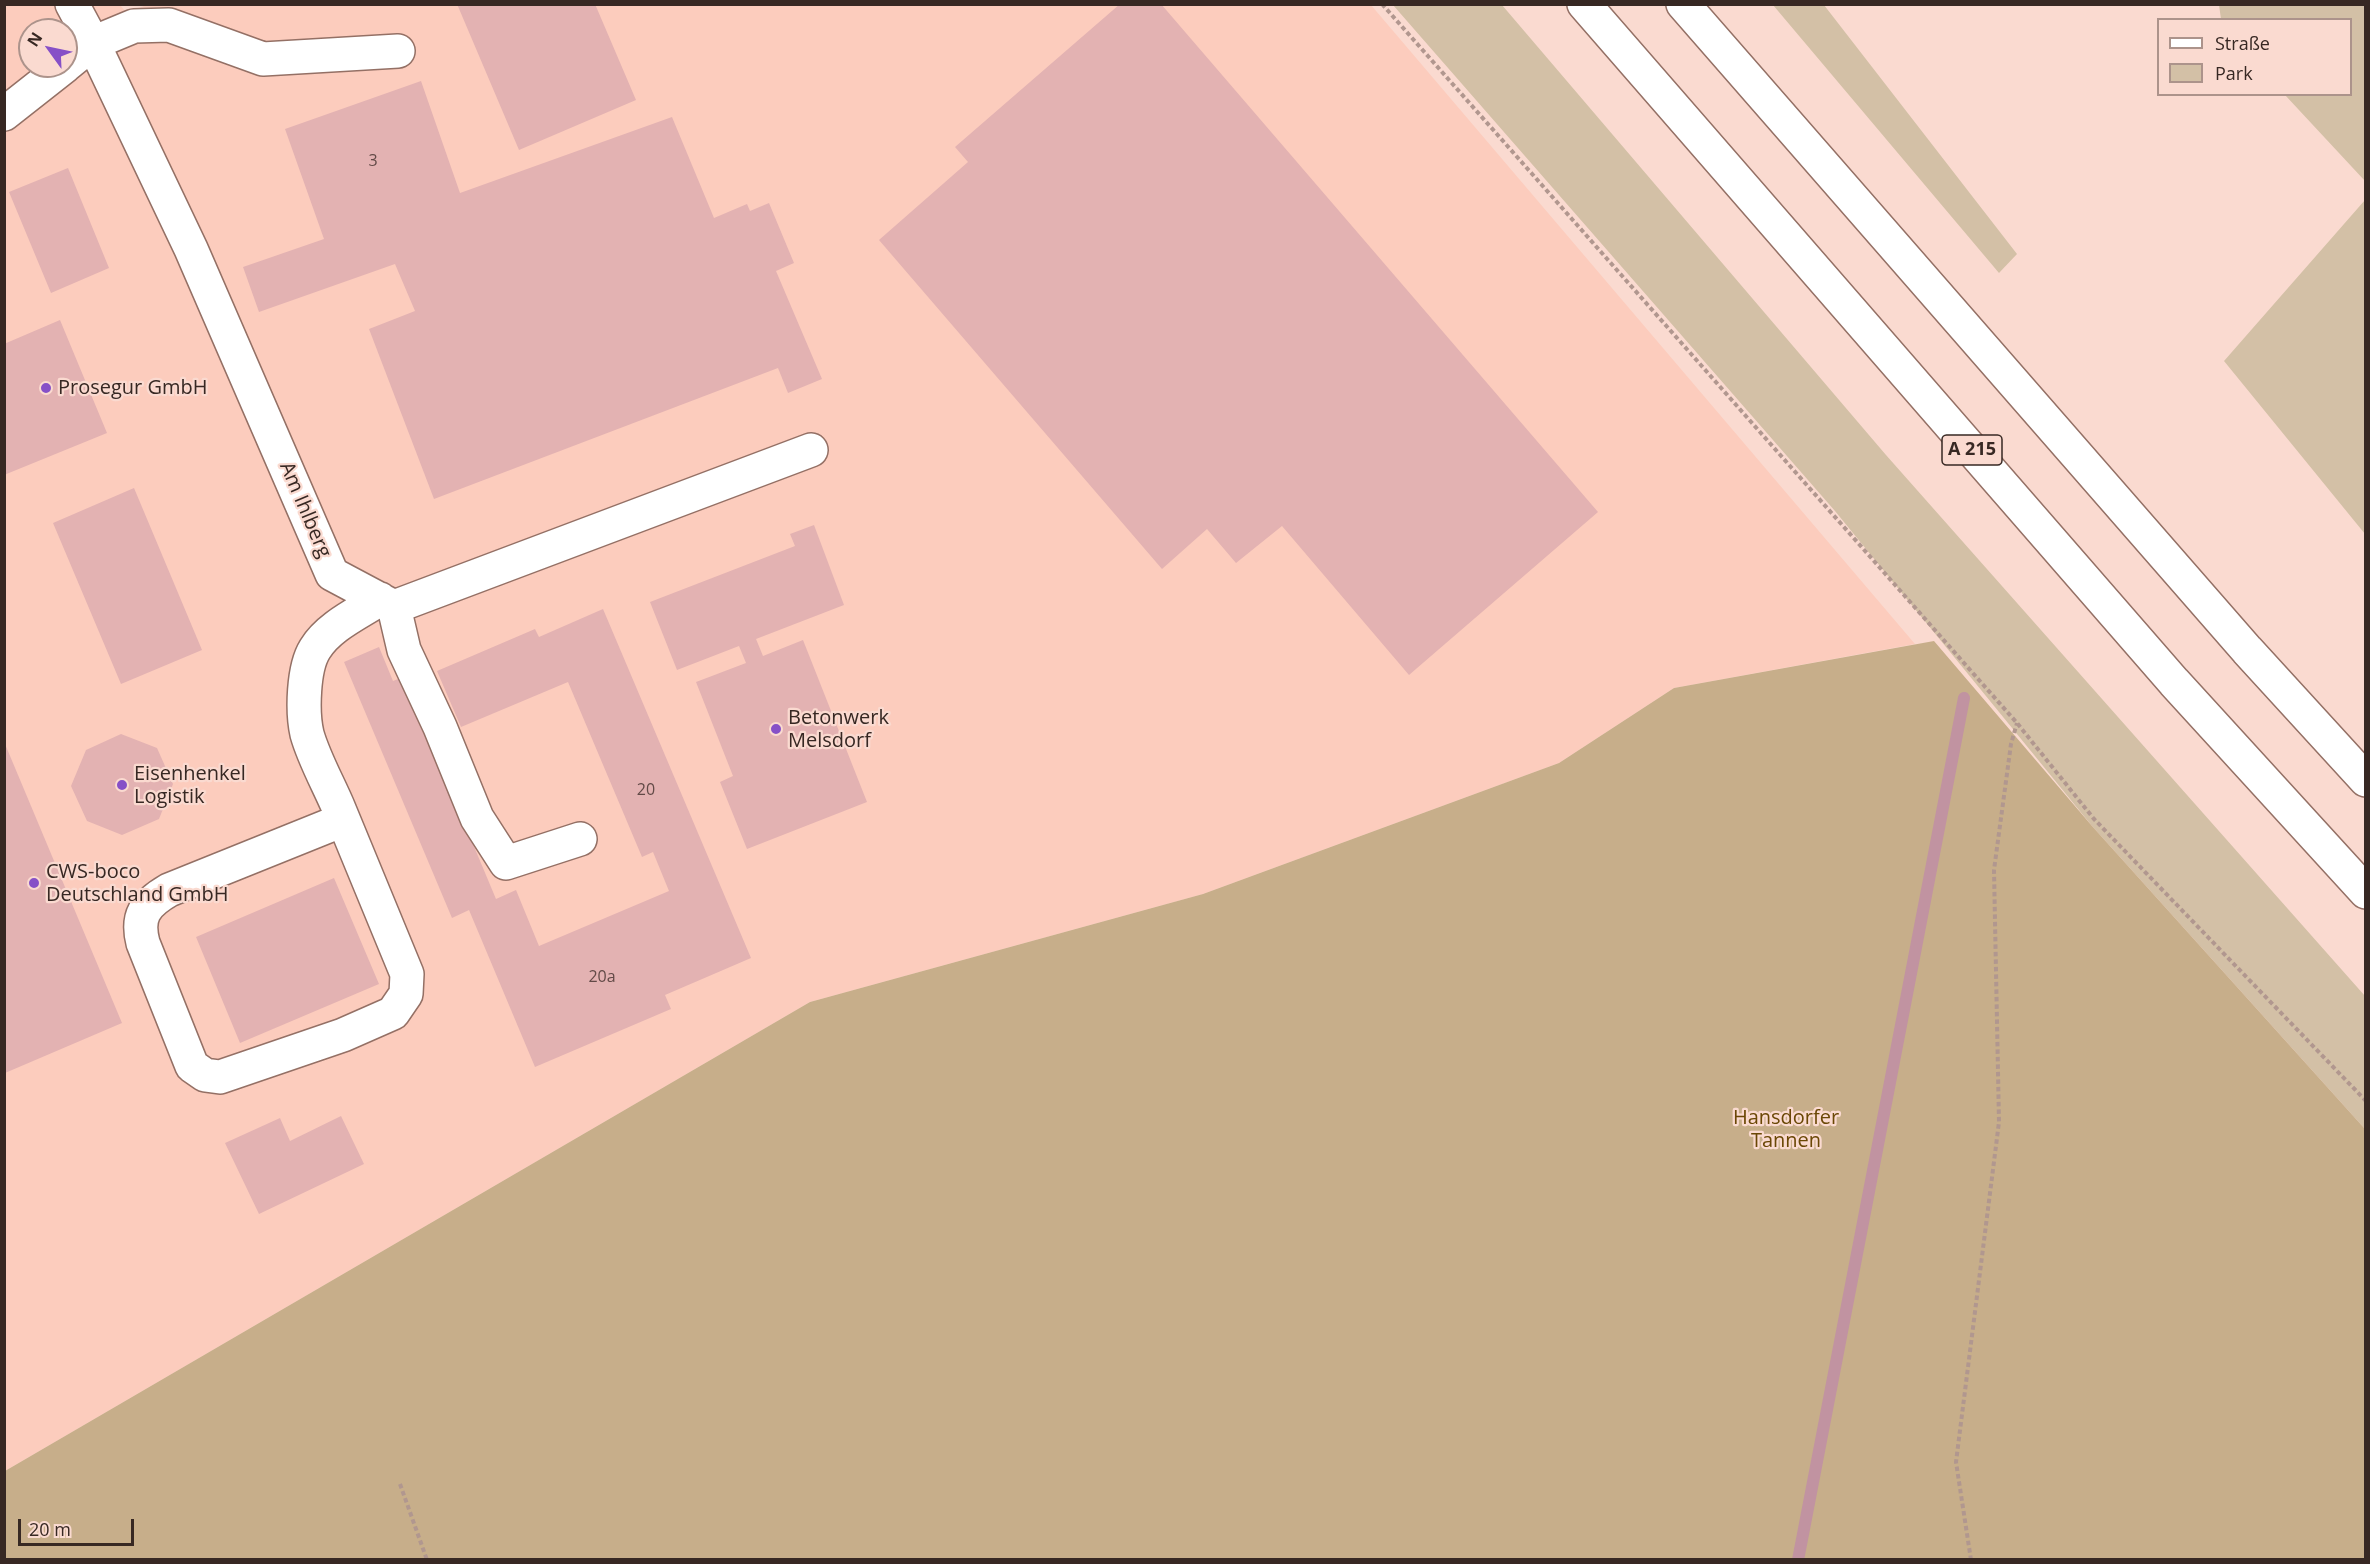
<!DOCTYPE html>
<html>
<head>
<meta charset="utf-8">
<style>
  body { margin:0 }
  #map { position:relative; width:2370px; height:1564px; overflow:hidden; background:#fadad0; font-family:"Open Sans",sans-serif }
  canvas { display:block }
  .frame { position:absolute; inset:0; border:6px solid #372823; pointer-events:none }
  .legend { position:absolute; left:2157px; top:18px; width:195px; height:78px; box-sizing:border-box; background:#fadad0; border:2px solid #ac938b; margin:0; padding:8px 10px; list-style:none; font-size:18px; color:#372823 }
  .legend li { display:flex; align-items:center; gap:12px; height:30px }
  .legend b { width:30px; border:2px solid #ac938b }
  .north { position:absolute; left:18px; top:18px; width:60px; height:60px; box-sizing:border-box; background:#fadad0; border:2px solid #ac938b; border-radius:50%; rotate:303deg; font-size:16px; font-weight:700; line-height:24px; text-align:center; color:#372823 }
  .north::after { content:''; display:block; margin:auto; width:21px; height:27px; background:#8650c7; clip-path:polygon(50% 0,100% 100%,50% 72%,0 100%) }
  .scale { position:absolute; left:18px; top:1519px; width:116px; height:27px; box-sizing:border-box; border:3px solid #372823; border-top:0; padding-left:8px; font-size:18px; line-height:21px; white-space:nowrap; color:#372823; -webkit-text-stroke:4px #fadad0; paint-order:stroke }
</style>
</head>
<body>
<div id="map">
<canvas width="2370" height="1564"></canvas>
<div class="frame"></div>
<ul class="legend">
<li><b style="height:8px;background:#fff"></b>Straße</li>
<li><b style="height:16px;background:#d3c0a6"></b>Park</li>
</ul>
<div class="north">N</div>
<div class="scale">20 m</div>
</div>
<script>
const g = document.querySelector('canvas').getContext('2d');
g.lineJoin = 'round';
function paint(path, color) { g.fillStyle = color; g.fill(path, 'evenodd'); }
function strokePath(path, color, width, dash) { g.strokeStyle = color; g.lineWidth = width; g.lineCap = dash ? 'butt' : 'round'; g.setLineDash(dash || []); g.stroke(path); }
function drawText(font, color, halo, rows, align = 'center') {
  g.font = font + ' "Open Sans",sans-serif'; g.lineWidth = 4.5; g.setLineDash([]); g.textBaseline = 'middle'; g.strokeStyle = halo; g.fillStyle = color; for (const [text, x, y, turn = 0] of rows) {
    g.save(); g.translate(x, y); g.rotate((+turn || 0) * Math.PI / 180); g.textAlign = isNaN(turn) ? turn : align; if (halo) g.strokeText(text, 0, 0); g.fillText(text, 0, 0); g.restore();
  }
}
const built = new Path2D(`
  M150,4L1371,5L1915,644L1674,688L1559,763L1203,894L810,1002L5,1471L4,5H120L126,12ZM30,30H66V66H30Z`);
const green = new Path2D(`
  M1393,5H1502L1886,455L2365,996V1129L2092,826L1835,511Z
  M1773,5H1824L2017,254L1999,273Z
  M2219,5H2365V181L2285,95L2350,94V20L2221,19Z
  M2365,200V534L2224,361Z`);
const forest = new Path2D(`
  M1934,641L2092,826L2365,1129V1559H5V1471L810,1002L1203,894L1559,763L1674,688Z`);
const stream = new Path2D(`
  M1798,1560L1964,698`);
const building = new Path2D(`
  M457,4H595L636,100L519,150Z
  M1120,4H1161L1598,512L1409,675L1282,526L1236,563L1207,529L1162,569L879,240L968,162L955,147Z
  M421,81L460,193L672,117L714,218L747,204L750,211L769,203L794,263L776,271L822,379L788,393L778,368L434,499L369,329L415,311L395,264L259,312L243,267L324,239L285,129Z
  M68,168L109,268L51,293L9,192Z
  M60,320L107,433L4,475V344Z
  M134,488L202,650L121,684L53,523Z
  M814,525L844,605L756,639L763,656L803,640L867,802L747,849L720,782L733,776L696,682L746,663L739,646L677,670L650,602L795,546L790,534Z
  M603,609L751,958L665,995L671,1009L535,1067L469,910L452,918L344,662L379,647L393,681L403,677L496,899L516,890L539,946L669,891L653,852L642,857L568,682L461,727L437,671L535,629L539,637Z
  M121,734L157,748L173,784L159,819L122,835L87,821L71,786L86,750Z
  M5,744L122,1023L5,1073Z
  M334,878L379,984L240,1043L196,937Z
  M341,1116L364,1164L259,1214L225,1143L280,1118L290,1141Z`);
const path = new Path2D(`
  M1382,4L2017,723L2094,819L2366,1101
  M400,1484L427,1560
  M1971,1560L1956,1462L1999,1122L1994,870L2011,744L2017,723`);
const minor = new Path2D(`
  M72,4L93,43L191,249L332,574L394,607L811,450
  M66,65L93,43L134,26L169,25L263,59L398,51
  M4,114L65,66
  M394,607L404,650L440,727L477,818L506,863L580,839
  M343,820L169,890C145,904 136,916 143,943L192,1066L205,1075L220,1077L343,1035L393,1013L406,994L407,974C384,919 362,864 339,809C329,785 314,759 307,734C302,712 303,668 315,649C329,626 359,613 380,599`);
const highway = new Path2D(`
  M1584,4L2174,682L2366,892
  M1683,4L2247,650L2366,780`);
const markers = [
  [46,388,6,"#8650c7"],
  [776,729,6,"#8650c7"],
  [122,785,6,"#8650c7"],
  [34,883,6,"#8650c7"]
];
const numberNames = [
  ["3",373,161],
  ["20",646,790],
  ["20a",602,977]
];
const shields = [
  [1972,450,60]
];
const shieldNames = [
  ["A 215",1972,450]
];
const poiNames = [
  ["Prosegur GmbH",58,388],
  ["Betonwerk",788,718],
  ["Melsdorf",788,741],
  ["Eisenhenkel",134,774],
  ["Logistik",134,797],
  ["CWS-boco",46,872],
  ["Deutschland GmbH",46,895]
];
const streetNames = [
  ["Am Ihlberg",305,510,67]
];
const parkNames = [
  ["Hansdorfer",1786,1118],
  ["Tannen",1786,1141]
];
paint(built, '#fcccbd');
paint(green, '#d3c0a6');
paint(forest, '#c7ae8a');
strokePath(stream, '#c193a1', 12);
paint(building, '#e3b2b2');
strokePath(minor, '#947065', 36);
strokePath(highway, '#947065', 36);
strokePath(path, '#b1978f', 4, [4.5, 3]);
strokePath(minor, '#fff', 33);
strokePath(highway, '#fff', 33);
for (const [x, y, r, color] of markers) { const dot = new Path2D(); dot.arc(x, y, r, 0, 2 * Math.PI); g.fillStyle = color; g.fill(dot); strokePath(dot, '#fadad0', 2); }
drawText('16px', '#624a47', null, numberNames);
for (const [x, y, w] of shields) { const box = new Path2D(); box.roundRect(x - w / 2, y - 15, w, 30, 4.5); g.fillStyle = '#fadad0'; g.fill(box); strokePath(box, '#372823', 1.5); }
drawText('bold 18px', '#372823', null, shieldNames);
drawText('20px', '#372823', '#fadad0', poiNames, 'left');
drawText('20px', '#372823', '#fadad0', streetNames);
drawText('20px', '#6a4705', '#fadad0', parkNames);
</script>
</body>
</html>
